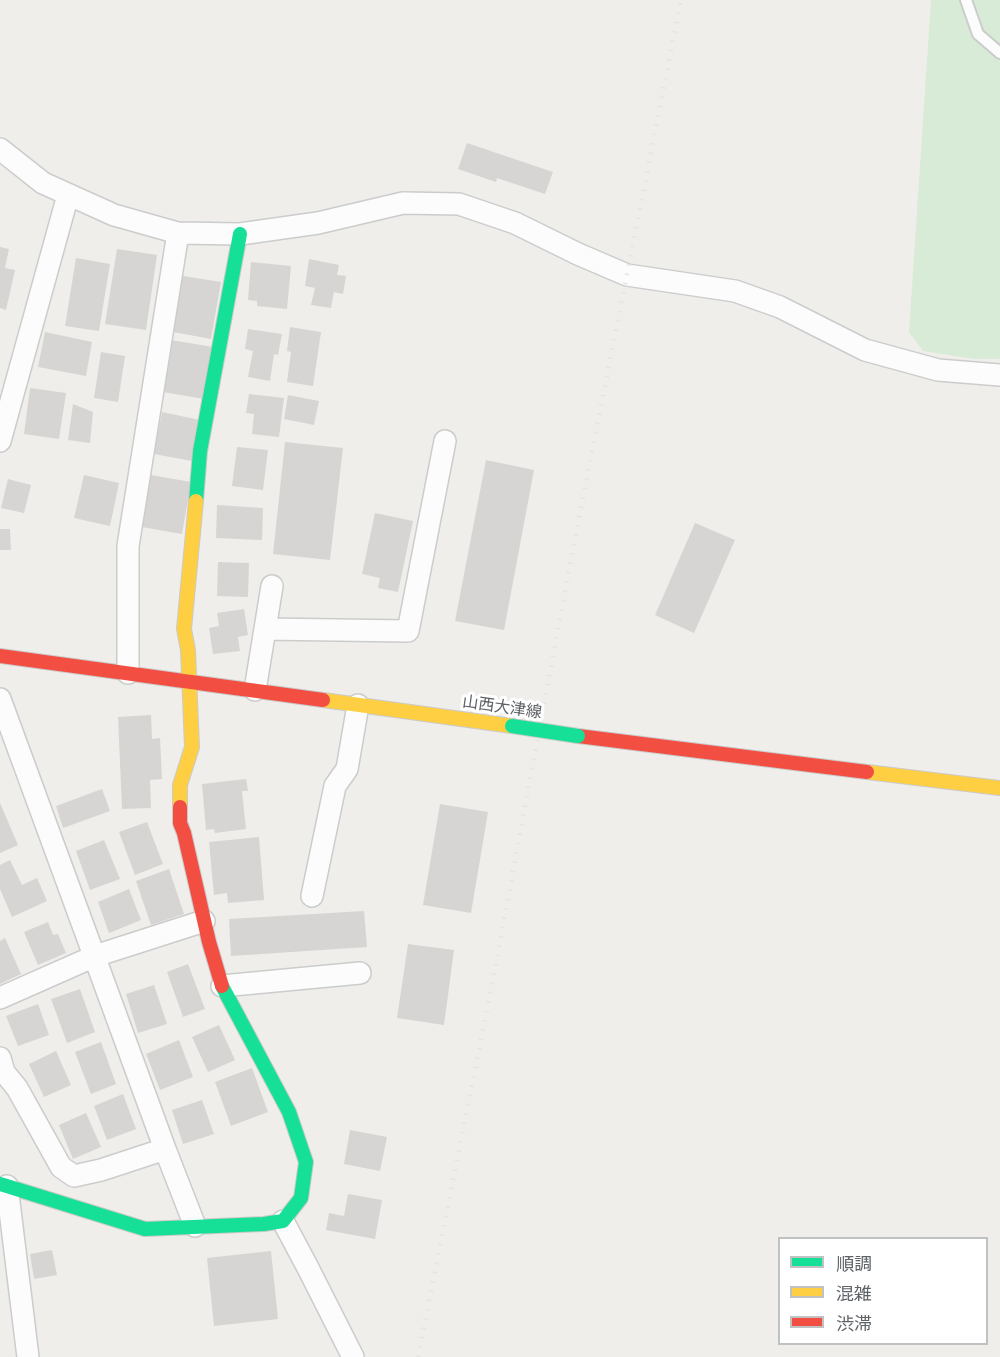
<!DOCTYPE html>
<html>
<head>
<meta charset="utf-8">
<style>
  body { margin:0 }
  #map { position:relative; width:1000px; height:1357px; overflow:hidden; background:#efeeea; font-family:Signika,"Noto Sans JP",sans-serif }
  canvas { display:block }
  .legend { position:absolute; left:778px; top:1237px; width:210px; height:108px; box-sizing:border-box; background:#fff; border:2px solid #bfc1c3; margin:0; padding:8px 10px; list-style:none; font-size:18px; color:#5f6368 }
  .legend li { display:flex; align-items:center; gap:12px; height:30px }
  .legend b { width:30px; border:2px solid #bfc1c3 }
</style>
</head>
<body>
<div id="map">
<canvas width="1000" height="1357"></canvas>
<ul class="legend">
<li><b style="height:8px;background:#16e098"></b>順調</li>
<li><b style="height:8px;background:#ffcf43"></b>混雑</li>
<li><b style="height:8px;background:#f24e42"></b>渋滞</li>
</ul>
</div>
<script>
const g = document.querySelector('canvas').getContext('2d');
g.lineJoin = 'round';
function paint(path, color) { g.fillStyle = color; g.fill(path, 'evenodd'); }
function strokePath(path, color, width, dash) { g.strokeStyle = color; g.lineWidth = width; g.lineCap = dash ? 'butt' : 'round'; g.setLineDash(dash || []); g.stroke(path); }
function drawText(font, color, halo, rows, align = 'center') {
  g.font = font + ' Signika,"Noto Sans JP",sans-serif'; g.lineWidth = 6; g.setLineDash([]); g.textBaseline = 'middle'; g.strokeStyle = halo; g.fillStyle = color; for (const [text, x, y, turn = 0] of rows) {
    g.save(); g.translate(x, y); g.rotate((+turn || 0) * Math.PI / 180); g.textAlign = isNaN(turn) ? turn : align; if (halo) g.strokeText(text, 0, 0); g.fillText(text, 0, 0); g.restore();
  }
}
const green = new Path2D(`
  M931,0H1000V359H975L923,351L909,332Z`);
const building = new Path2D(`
  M467,143L553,172L545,194L497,178L496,182L458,169Z
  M0,247L9,249L5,268L15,270L6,310L0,308Z
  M117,249L157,255L146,330L105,324Z
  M76,258L110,264L99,331L65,326Z
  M309,259L339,265L337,275L346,276L343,294L334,292L331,308L311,305L315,288L305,286Z
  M251,262L291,266L287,309L257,306V301L248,300Z
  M183,276L221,282L211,339L173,332Z
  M290,327L321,332L313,386L287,382L291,352L287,351Z
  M248,329L282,334L278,355L274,354L270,381L248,377L253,351L245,349Z
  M45,332L92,342L86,376L38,367Z
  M171,340L213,347L204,399L163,392Z
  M101,352L125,356L118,402L94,398Z
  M30,388L66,393L59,439L24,434Z
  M249,394L284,398L279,437L252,434L254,414L246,413Z
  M288,395L319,401L314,425L284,419Z
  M73,404L93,412L90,443L68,440Z
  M162,412L200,420L192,461L154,454Z
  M285,442L343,448L330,560L273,554Z
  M237,447L268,450L263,490L232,486Z
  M486,460L534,470L504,630L455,621Z
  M145,474L191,482L182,534L136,526Z
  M84,475L119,483L110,526L74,518Z
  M8,479L31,485L24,513L1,508Z
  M217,505L263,508L262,540L216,538Z
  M375,513L413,521L398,592L378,588L380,578L362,574Z
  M695,523L735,540L694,633L655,615Z
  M0,529H10L11,550H0Z
  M218,562L249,563L248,597L217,596Z
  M244,609L248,635L238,637L240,651L213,654L209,628L219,626L217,613Z
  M151,715L152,739L160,738L162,779L150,780L151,808L122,809L118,717Z
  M246,779L248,791H242L246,829L215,833L214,829L206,830L202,784Z
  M102,789L110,811L63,828L56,806Z
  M0,803L18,845L0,853Z
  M440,804L488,812L471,913L423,905Z
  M147,822L163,864L135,875L119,832Z
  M259,837L264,900L228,903L227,893L214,895L209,842Z
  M104,840L120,879L90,890L76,851Z
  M10,860L22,885L37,878L47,901L12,917L0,889V865Z
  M169,869L184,914L151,925L136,881Z
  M129,889L141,920L109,933L98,902Z
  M364,911L367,947L231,956L229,919Z
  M48,922L53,935L58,934L66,953L38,965L24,932Z
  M5,938L21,974L0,984V941Z
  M408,944L454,950L444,1025L397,1018Z
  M188,964L205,1009L183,1017L167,972Z
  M154,985L167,1024L138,1033L126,994Z
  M80,989L95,1032L67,1043L51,999Z
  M38,1004L49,1035L18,1046L6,1016Z
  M219,1025L235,1060L208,1072L192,1037Z
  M179,1040L193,1077L160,1090L146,1054Z
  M101,1042L116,1084L91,1094L75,1052Z
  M56,1051L71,1085L44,1097L29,1064Z
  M252,1068L268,1112L231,1126L215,1082Z
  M123,1094L136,1129L107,1140L94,1106Z
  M202,1100L214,1134L183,1144L172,1110Z
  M86,1113L101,1147L73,1159L59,1125Z
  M350,1130L387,1137L380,1171L344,1164Z
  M348,1194L382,1200L375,1239L326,1230L329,1213L344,1216Z
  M52,1250L57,1275L34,1279L30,1254Z
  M271,1251L278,1319L214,1326L207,1258Z`);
const lane = new Path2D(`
  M966,0L978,34L1000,53`);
const street = new Path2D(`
  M0,149L43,183L114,215L178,233L240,234L318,223L403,203L459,204L515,223L578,254L627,275L735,291L780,307L865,350L938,370L1000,375
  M0,441L68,195
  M265,629L408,631L445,441
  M128,673V546L178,233
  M255,690L272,586
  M0,699L165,1149
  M312,896L335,786L347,769L358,705
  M222,986L360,973
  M0,998L95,956L204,921
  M0,1058L4,1072L17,1088L61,1167L74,1176L101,1170L165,1149L195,1226
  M7,1186L28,1357
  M283,1221L308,1268L353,1357`);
const fast = new Path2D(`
  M196,501L200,451L240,234
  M0,1184L145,1229L264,1224L283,1221L301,1198L306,1162L289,1112L222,986`);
const slow = new Path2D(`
  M323,700L512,726
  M867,772L1000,788
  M180,807V785L192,747L188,650L184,629L196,501`);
const jam = new Path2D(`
  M0,656L323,700
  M578,736L867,772
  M180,807V823L184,833L209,942L222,986`);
const rail = new Path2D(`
  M418,1357L495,969L572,554L681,0`);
const fastBridge = new Path2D(`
  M512,726L578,736`);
const streetNames = [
  ["山西大津線",502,708,8]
];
paint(green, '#d8ebd6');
paint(building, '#d6d5d3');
strokePath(lane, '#cbcccc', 14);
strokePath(street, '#cbcccc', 24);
strokePath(fast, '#cacacb', 16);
strokePath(slow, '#cacacb', 16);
strokePath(jam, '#cacacb', 16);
strokePath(lane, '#fdfcfc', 10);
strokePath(street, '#fdfcfc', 21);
strokePath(fast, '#16e098', 14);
strokePath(slow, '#ffcf43', 14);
strokePath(jam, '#f24e42', 14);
strokePath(rail, '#e4e4e4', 4.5, [1.5, 8]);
strokePath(fastBridge, '#cacacb', 16, []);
strokePath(fastBridge, '#16e098', 14);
drawText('16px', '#5f6368', '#fff', streetNames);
</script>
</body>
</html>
